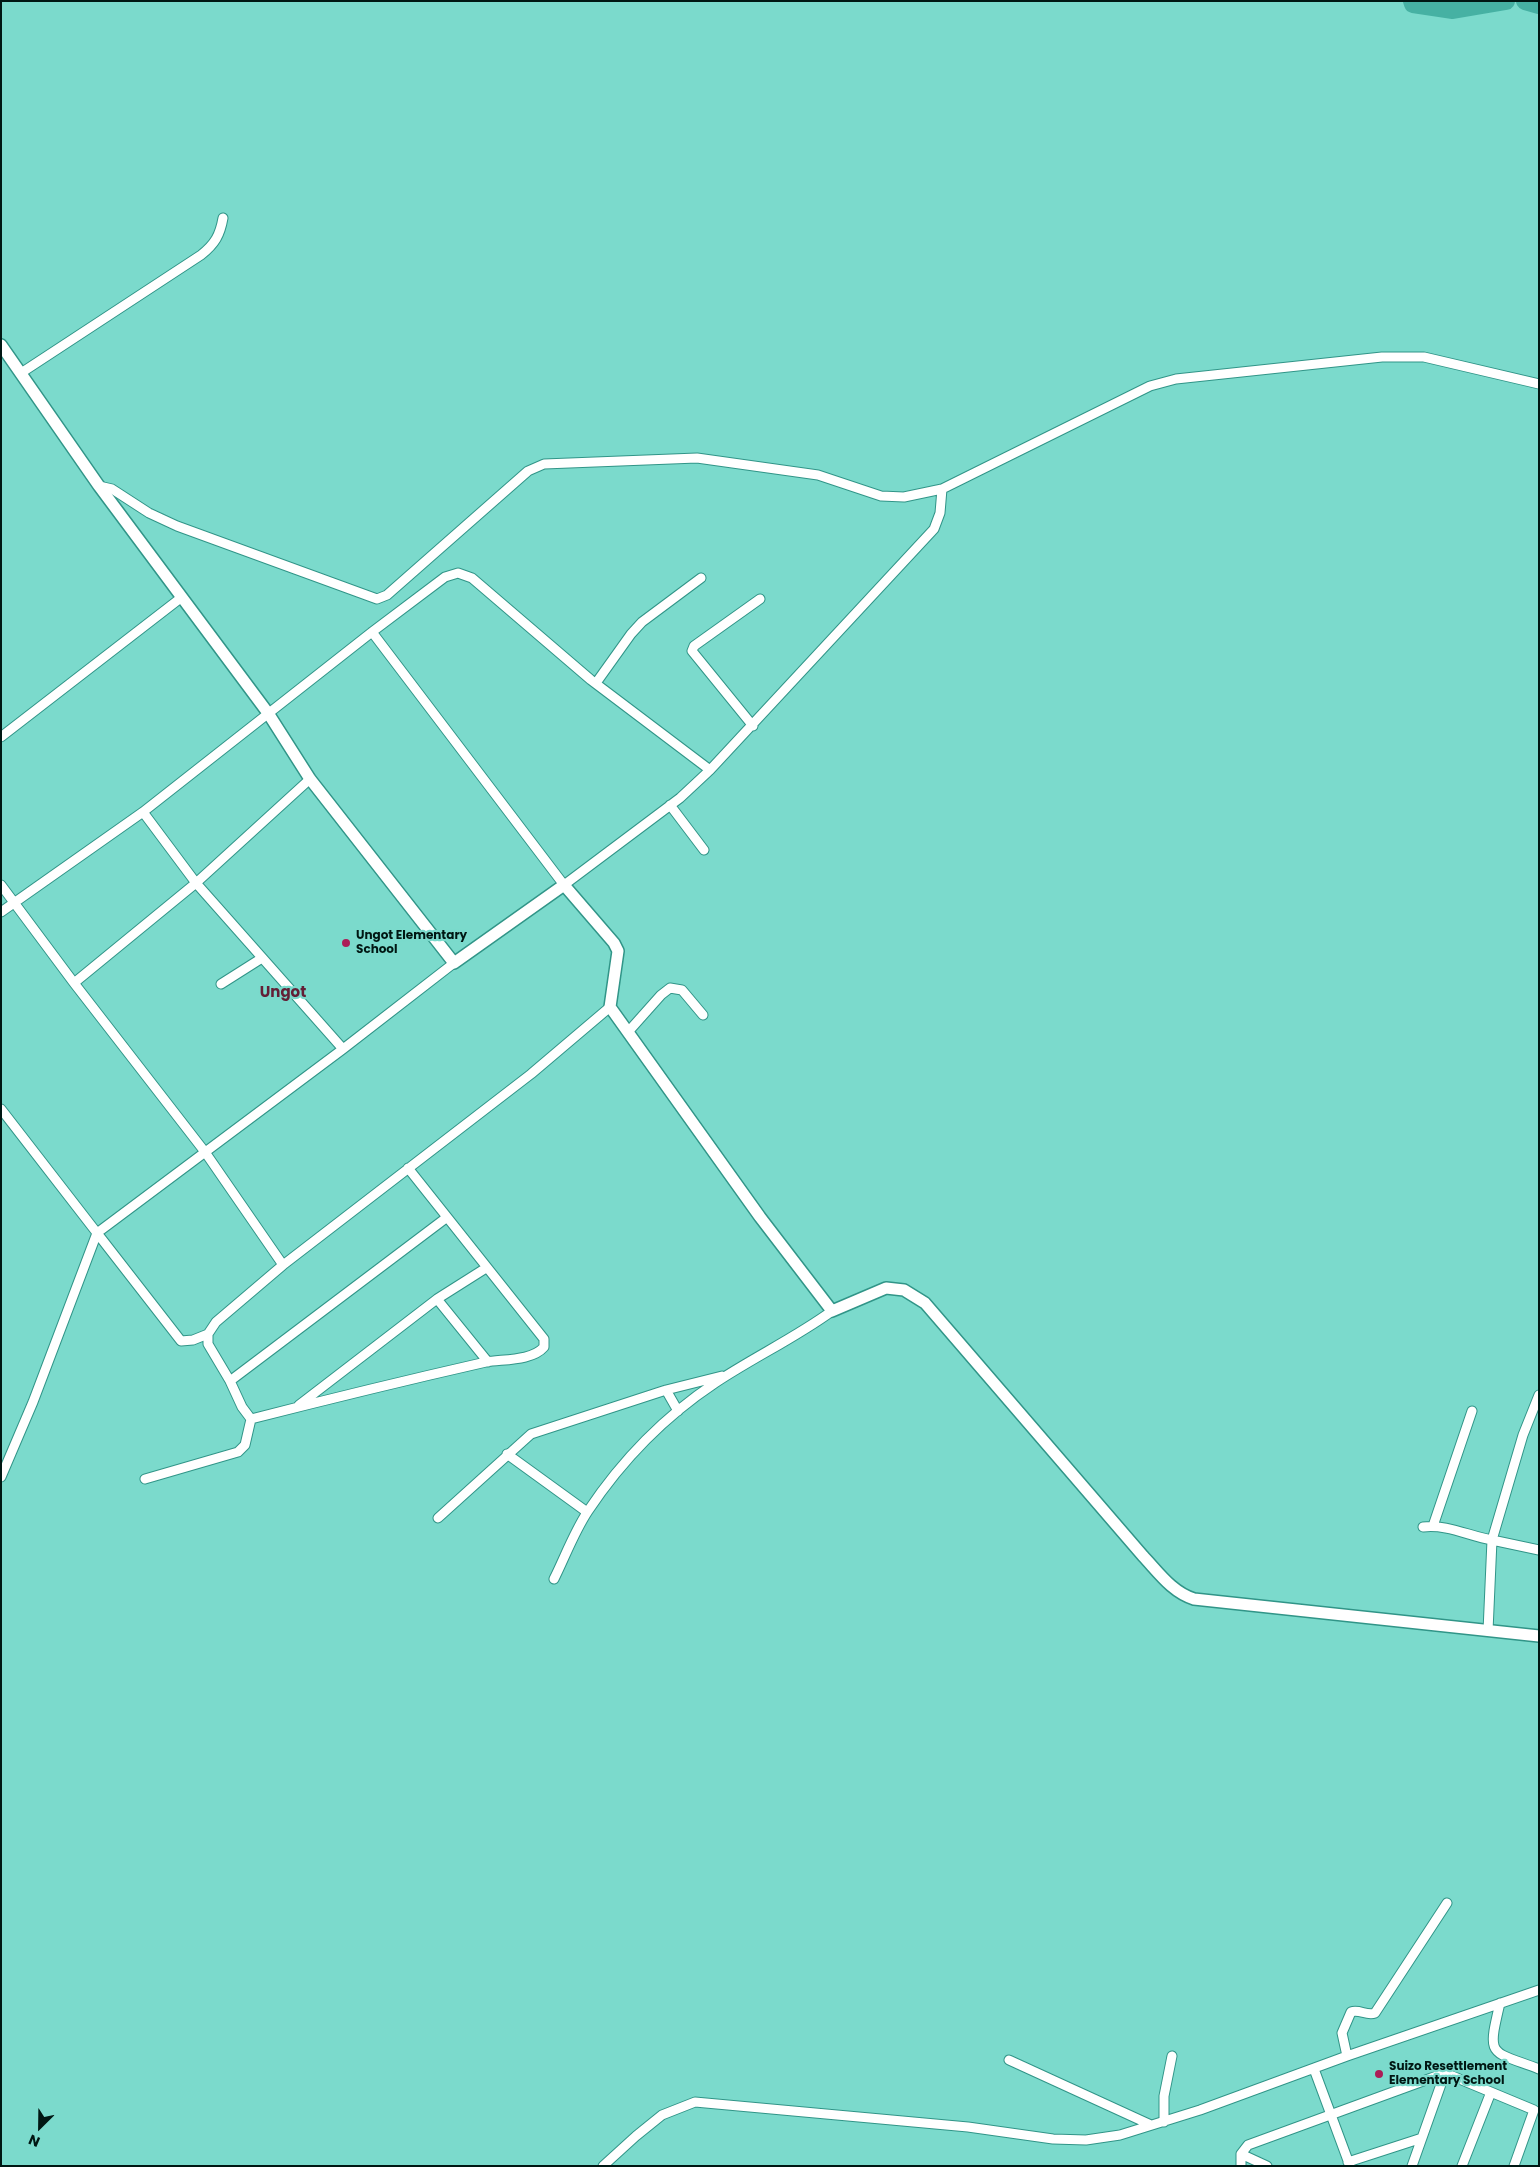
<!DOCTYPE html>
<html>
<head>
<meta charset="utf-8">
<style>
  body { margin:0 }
  #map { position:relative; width:1540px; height:2167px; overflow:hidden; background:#7bdacc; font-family:Poppins,sans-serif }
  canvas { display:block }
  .frame { position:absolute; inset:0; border:2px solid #001713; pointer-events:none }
  .north { position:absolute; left:15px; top:2102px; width:50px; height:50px; -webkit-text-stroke:4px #7bdacc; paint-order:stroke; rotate:203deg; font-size:14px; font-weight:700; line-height:20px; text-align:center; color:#001713 }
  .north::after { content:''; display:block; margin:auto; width:18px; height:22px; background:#001713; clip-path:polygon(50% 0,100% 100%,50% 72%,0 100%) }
</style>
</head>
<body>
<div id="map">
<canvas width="1540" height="2167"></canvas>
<div class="frame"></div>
<div class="north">N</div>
</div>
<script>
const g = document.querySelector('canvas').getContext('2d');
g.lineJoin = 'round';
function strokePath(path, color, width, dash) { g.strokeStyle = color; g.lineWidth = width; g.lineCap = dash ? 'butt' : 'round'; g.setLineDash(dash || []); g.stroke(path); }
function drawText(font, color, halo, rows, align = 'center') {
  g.font = font + ' Poppins,sans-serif'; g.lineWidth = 4.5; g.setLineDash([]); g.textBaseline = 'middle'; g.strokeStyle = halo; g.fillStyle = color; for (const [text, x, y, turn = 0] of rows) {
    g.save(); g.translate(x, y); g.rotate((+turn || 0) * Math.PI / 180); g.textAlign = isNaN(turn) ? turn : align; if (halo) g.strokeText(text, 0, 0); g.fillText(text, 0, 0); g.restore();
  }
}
const river = new Path2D(`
  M1412,1L1413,4L1453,10L1506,1
  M1525,1L1539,5`);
const minor = new Path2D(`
  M21,373L201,255C215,244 220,235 223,218
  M99,486L112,489L149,513L177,526L377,599L387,595L528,471L544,464L697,458L818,475L881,496L904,497L942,489L1150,386L1176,379L1382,357H1424L1539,384
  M372,632L564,885L680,798L710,770L934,529L940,513L942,489
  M596,683L631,634L642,622L701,578
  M753,726L692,651L694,646L760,599
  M1,737L182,597
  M670,805L704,850
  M143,812L196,883L343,1049
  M1,885L74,983L205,1152L283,1265
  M1,912L143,812L372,632L445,577L458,573L472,578L591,680L710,770
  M74,983L196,883L310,779
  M221,984L262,958
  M628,1032L661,995L670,988L682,990L703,1015
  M1,1109L97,1233L343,1049L454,963
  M97,1233L181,1341L193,1340L208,1334
  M437,1299L488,1362
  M230,1381L446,1218
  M666,1390L678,1411
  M299,1405L437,1299L486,1268
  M251,1419L242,1407L230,1381L208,1344V1334L216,1322L283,1265L531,1074L610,1007
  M251,1419C329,1399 407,1380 486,1362C503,1359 532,1361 544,1347V1339L408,1168
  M507,1454L587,1512
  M1,1477L33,1402L97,1233
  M145,1479L238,1452L245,1445L251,1419
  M438,1518L531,1434L666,1390L722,1376
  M1433,1526L1472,1411
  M1423,1527C1447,1524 1469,1536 1492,1540L1523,1435L1539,1395
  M554,1579C565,1557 574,1532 588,1511C622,1460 664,1417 715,1383C754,1357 795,1338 832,1311
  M1488,1631L1492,1540L1539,1550
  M1500,2003C1487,2058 1489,2050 1539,2069
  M1347,2056L1342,2033L1351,2012C1359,2009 1367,2016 1375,2013L1447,1903
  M1009,2060L1151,2125
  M1314,2069L1350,2166
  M1164,2122V2096L1172,2056
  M1241,2154L1267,2166
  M1348,2162L1422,2138
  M603,2166L636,2136L662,2115L695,2102L968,2127L1053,2139L1086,2140L1120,2135L1200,2110L1347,2056L1539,1990
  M1241,2166V2154L1248,2145L1445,2073
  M1412,2166L1445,2073L1534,2110L1514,2166
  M1462,2166L1491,2092`);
const tertiary = new Path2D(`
  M1,345L99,486L268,713L310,779L454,963L564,885L614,943L618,951L610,1007L760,1217L832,1311L886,1288L904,1290L925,1303L1143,1556C1159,1573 1172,1592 1194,1599L1539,1636`);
const markers = [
  [346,943,5,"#ac1d57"],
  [1379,2074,5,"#ac1d57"]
];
const poiNames = [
  ["Ungot Elementary",356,936],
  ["School",356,950],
  ["Suizo Resettlement",1389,2067],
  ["Elementary School",1389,2081]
];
const quarterNames = [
  ["Ungot",283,993]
];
strokePath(river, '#46b1a3', 18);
strokePath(minor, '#319588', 11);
strokePath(tertiary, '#319588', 14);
strokePath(minor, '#fff', 9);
strokePath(tertiary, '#fff', 11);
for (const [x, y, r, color] of markers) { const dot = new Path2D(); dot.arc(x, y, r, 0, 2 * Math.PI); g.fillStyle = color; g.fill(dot); strokePath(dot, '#7bdacc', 2); }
drawText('bold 12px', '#001713', '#7bdacc', poiNames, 'left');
drawText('bold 15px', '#631f36', '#7bdacc', quarterNames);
</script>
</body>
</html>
